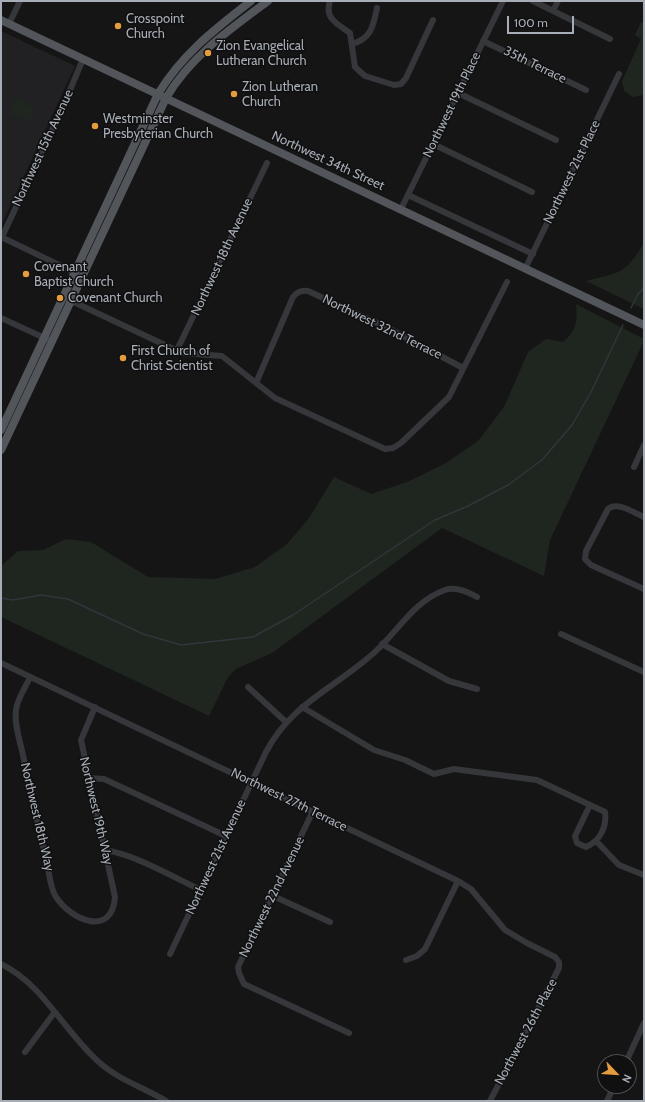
<!DOCTYPE html>
<html>
<head>
<meta charset="utf-8">
<style>
  body { margin:0 }
  #map { position:relative; width:645px; height:1102px; overflow:hidden; background:#151516; font-family:Cabin,sans-serif }
  canvas { display:block }
  .frame { position:absolute; inset:0; border:2px solid #a7adb6; pointer-events:none }
  .north { position:absolute; left:597px; top:1054px; width:40px; height:40px; box-sizing:border-box; background:#101011; border:1px solid #4c4f53; border-radius:50%; rotate:115deg; font-size:11px; font-weight:700; line-height:16px; text-align:center; color:#a7adb6 }
  .north::after { content:''; display:block; margin:auto; width:14px; height:18px; background:#e49c3f; clip-path:polygon(50% 0,100% 100%,50% 72%,0 100%) }
  .scale { position:absolute; left:507px; top:16px; width:67px; height:18px; box-sizing:border-box; border:2px solid #a7adb6; border-top:0; padding-left:5px; font-size:12px; line-height:14px; white-space:nowrap; color:#a7adb6; -webkit-text-stroke:3px #101011; paint-order:stroke }
</style>
</head>
<body>
<div id="map">
<canvas width="645" height="1102"></canvas>
<div class="frame"></div>
<div class="north">N</div>
<div class="scale">100 m</div>
</div>
<script>
const g = document.querySelector('canvas').getContext('2d');
g.lineJoin = 'round';
function paint(path, color) { g.fillStyle = color; g.fill(path, 'evenodd'); }
function strokePath(path, color, width, dash) { g.strokeStyle = color; g.lineWidth = width; g.lineCap = dash ? 'butt' : 'round'; g.setLineDash(dash || []); g.stroke(path); }
function drawText(font, color, halo, rows, align = 'center') {
  g.font = font + ' Cabin,sans-serif'; g.lineWidth = 3; g.setLineDash([]); g.textBaseline = 'middle'; g.strokeStyle = halo; g.fillStyle = color; for (const [text, x, y, turn = 0] of rows) {
    g.save(); g.translate(x, y); g.rotate((+turn || 0) * Math.PI / 180); g.textAlign = isNaN(turn) ? turn : align; if (halo) g.strokeText(text, 0, 0); g.fillText(text, 0, 0); g.restore();
  }
}
const built = new Path2D(`
  M1,31L75,66L1,226Z`);
const green = new Path2D(`
  M641,22L644,23V95L633,97L624,91L622,81L641,39L635,35Z
  M16,99L35,108L29,122L9,113Z
  M644,243V309L586,281C620,272 625,275 644,243Z
  M576,304L644,339V341L550,540L544,576L442,528L272,653L236,669L228,677L209,716L1,617V566L18,551L43,550L66,539L91,542L148,577L215,579L255,567L287,544L309,518L334,477L371,494L407,482L446,463L478,441L504,407L528,352L546,339L563,342C576,332 578,319 576,304Z`);
const stream = new Path2D(`
  M631,308L638,294L644,288
  M1,598L13,600L41,595L68,599L143,634L181,645L253,637L293,615L435,520L468,506L508,485L542,460L572,425L591,392L623,325`);
const minor = new Path2D(`
  M330,1C324,19 338,24 350,33L355,67L365,76L394,85L401,84L406,78L433,20
  M533,1L610,39
  M553,11L558,1
  M9,24L20,1
  M483,41L586,90
  M352,44C372,38 373,26 377,8
  M458,93L556,140
  M433,144L532,192
  M408,195L533,254
  M401,209L503,1
  M1,237L82,276
  M2,237L65,102L83,59
  M525,269L619,74
  M63,297L182,353L222,356L275,398L385,449L393,448L401,443L449,397L507,282
  M1,318L51,341
  M177,350L267,163
  M256,383L293,297C297,292 301,290 308,291L388,328L463,368
  M634,467L644,445
  M644,517C634,513 618,501 608,509L586,551L585,559L591,565L644,589
  M561,634L644,672
  M382,644L449,681L477,689
  M1,663L458,881L471,889L505,930L527,943L555,957L559,962V968L490,1101
  M30,677C26,687 17,699 16,710C14,724 20,741 23,755C30,791 38,826 47,862C49,872 50,888 56,897C71,920 112,938 115,897L81,740L95,707
  M248,687L286,722
  M302,707L374,750L405,760L434,774L454,769L537,780L605,812C607,827 600,841 586,847L577,843L575,836L590,805
  M89,778L104,779L226,836
  M313,811L238,967L239,973L244,984L349,1033
  M596,841L619,865L644,875
  M105,851C126,850 179,880 201,890
  M273,896L330,922
  M170,954L266,752C290,706 330,690 368,658C395,637 411,602 445,590C456,586 468,592 477,597
  M406,960L417,956L425,949L458,881
  M1,964C44,985 65,1033 100,1063C119,1080 145,1088 166,1101
  M25,1052L54,1013
  M626,1062L644,1023
  M607,1101L614,1086`);
const major = new Path2D(`
  M1,20L644,325
  M1,430L158,94C182,54 215,29 251,1
  M1,450L166,98C191,56 229,30 268,1`);
const markers = [
  [118,26,4,"#e49c3f"],
  [208,53,4,"#e49c3f"],
  [234,94,4,"#e49c3f"],
  [95,126,4,"#e49c3f"],
  [26,274,4,"#e49c3f"],
  [60,298,4,"#e49c3f"],
  [123,358,4,"#e49c3f"]
];
const poiNames = [
  ["Crosspoint",126,19],
  ["Church",126,34],
  ["Zion Evangelical",216,46],
  ["Lutheran Church",216,61],
  ["Zion Lutheran",242,87],
  ["Church",242,102],
  ["Westminster",103,119],
  ["Presbyterian Church",103,134],
  ["Covenant",34,267],
  ["Baptist Church",34,282],
  ["Covenant Church",68,298],
  ["First Church of",131,351],
  ["Christ Scientist",131,366]
];
const streetNames = [
  ["35th Terrace",535,65,26],
  ["Northwest 19th Place",452,105,-64],
  ["Northwest 15th Avenue",43,148,-65],
  ["Northwest 34th Street",328,161,25],
  ["Northwest 21st Place",572,172,-64],
  ["Northwest 18th Avenue",222,257,-65],
  ["Northwest 32nd Terrace",382,327,26],
  ["Northwest 27th Terrace",289,800,26],
  ["Northwest 19th Way",96,811,77],
  ["Northwest 18th Way",37,817,77],
  ["Northwest 21st Avenue",216,857,-65],
  ["Northwest 22nd Avenue",272,897,-64],
  ["Northwest 26th Place",526,1032,-62]
];
paint(built, '#212123');
paint(green, '#1f261f');
strokePath(stream, '#2e373b', 1.5);
strokePath(minor, '#36373b', 6);
strokePath(major, '#52555a', 8);
for (const [x, y, r, color] of markers) { const dot = new Path2D(); dot.arc(x, y, r, 0, 2 * Math.PI); g.fillStyle = color; g.fill(dot); strokePath(dot, '#101011', 1.5); }
drawText('13px', '#a7adb6', '#101011', poiNames, 'left');
drawText('13px', '#a7adb6', '#101011', streetNames);
</script>
</body>
</html>
